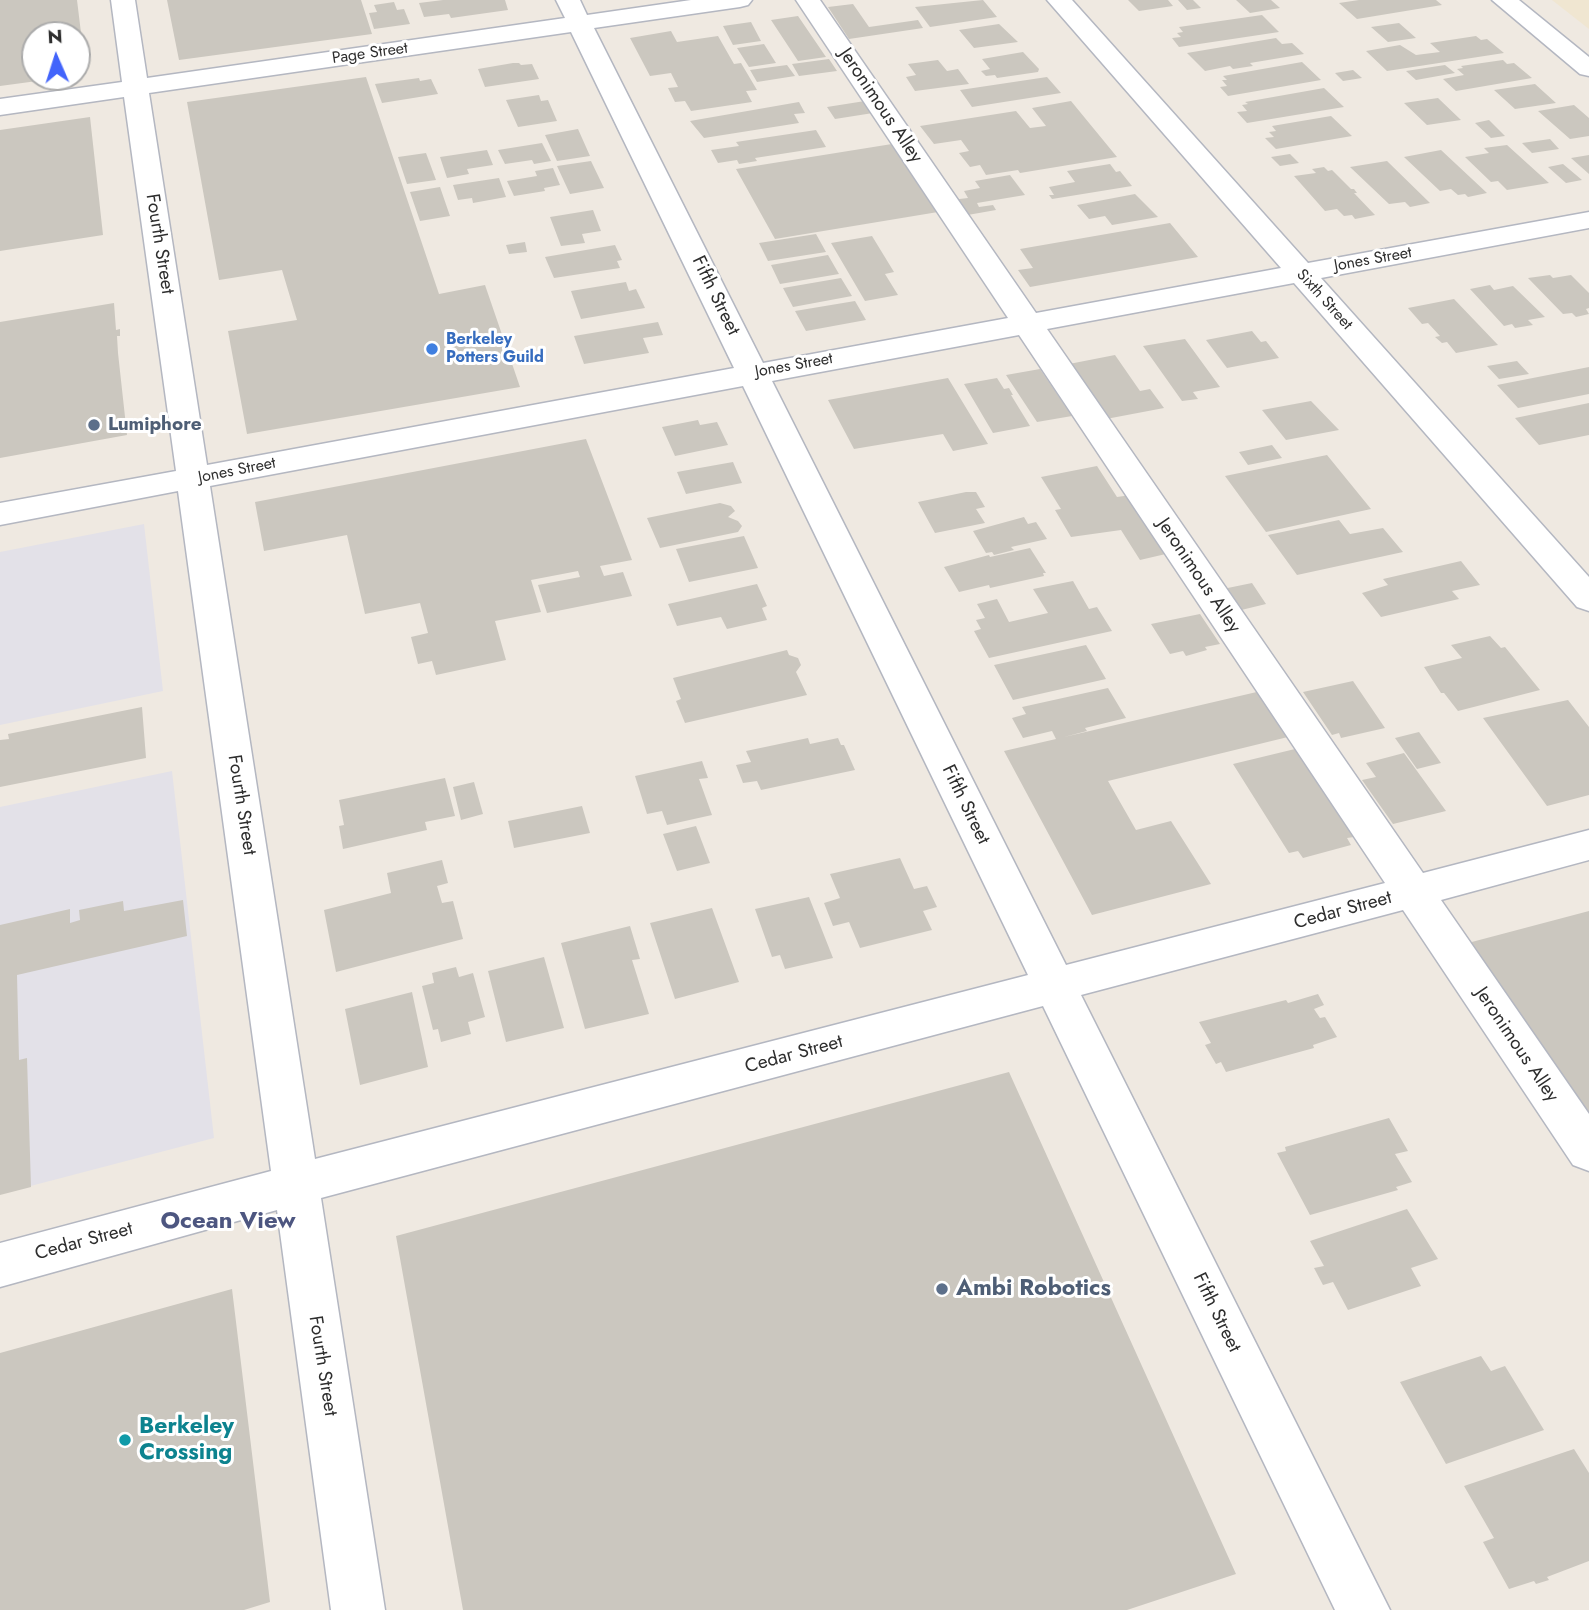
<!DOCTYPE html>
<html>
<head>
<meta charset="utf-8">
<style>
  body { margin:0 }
  #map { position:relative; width:1589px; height:1610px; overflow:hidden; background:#efe9e1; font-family:Jost,sans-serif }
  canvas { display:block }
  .north { position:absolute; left:21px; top:21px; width:70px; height:70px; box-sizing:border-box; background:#fff; border:2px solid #ababab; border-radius:50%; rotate:357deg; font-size:19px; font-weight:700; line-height:28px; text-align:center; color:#2e2e2e }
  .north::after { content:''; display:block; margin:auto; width:24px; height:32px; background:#4264fb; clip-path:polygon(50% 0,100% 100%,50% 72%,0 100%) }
</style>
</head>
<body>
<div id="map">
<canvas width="1589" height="1610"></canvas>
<div class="north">N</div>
</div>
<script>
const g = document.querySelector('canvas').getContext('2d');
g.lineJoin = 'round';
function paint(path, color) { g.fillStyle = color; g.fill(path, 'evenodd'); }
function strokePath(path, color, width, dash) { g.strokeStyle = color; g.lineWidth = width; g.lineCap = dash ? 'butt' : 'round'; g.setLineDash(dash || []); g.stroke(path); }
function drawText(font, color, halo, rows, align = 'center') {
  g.font = font + ' Jost,sans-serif'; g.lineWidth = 6; g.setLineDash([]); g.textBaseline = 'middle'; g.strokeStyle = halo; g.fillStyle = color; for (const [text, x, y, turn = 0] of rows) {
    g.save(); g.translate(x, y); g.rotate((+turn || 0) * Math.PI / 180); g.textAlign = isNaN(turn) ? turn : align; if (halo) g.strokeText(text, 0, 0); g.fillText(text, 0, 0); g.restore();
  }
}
const industrial = new Path2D(`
  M144,524L163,691L0,725V552Z
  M172,771L214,1138L0,1194V807Z`);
const education = new Path2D(`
  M1552,0H1589V29Z`);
const building = new Path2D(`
  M0,0H77L86,74L77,75V35H35V77L52,79L0,86Z
  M167,0H361L372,34L179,60Z
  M443,0H505L508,10L451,18L449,14L424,17L419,3Z
  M983,0L997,17L930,27L915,7Z
  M1128,0H1168L1173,6L1139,11Z
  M1178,0H1193L1201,8L1187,10Z
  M1236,0H1271L1280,8L1250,13Z
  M1359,0H1436L1442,5L1357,19L1339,3Z
  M394,2L397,10L404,9L410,24L374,29L369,13L377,12L374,5Z
  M853,4L869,27L918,20L923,28L849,39L828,7Z
  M1262,15L1279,32L1179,47L1172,38L1181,37L1177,33L1183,32L1179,27Z
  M798,16L826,57L798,61L771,20Z
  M751,22L761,41L733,45L723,26Z
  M1399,23L1416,38L1388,42L1371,27Z
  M999,24L1018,42L974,48L959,30Z
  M671,31L677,42L718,36L734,64L741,63L757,90L746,91L752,102L691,111L685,101L675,102L668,88L678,87L671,73L650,76L630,38Z
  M1476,36L1481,40L1487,39L1504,53L1387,71L1366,51L1400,45L1416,55L1440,52L1430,43Z
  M1276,38L1282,44L1292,43L1304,54L1250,63L1253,66L1233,69L1230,66L1205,71L1187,53Z
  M764,44L776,63L749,67L737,48Z
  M1023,52L1039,69L1038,72L997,78L995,75L986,76L981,71L990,69L982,59Z
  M829,59L837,71L799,76L792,64Z
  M938,60L947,71L958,69L969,84L915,91L906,77L916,75L908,64Z
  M1503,60L1507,64L1514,63L1532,78L1456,91L1443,79L1464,75L1457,69L1463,68L1461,66Z
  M1302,62L1321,80L1228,96L1220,87L1227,86L1222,80H1227L1223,76Z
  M513,63H519L521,65L532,64L539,79L485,87L478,69Z
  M787,65L795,76L757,82L750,70Z
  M1445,65L1455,73L1416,80L1406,71Z
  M1353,70L1362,78L1343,81L1335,73Z
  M366,77L439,294L485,285L520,387L247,434L228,331L297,320L282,270L219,280L187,102Z
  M1047,77L1061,93L972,107L960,90Z
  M419,78L420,81L431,79L438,94L382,103L375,84Z
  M1535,84L1556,103L1515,109L1494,90Z
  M1324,88L1344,107L1247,123L1237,112L1247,111L1242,105L1248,104L1245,102Z
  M539,95L541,101L548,100L557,121L518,127L506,100Z
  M1438,98L1461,120L1427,125L1404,103Z
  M865,101L873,113L835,119L827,107Z
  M1071,101L1117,157L1020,173L1018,170L986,175L980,165L970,167L959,153L969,151L961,140L934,144L920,126L1016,111L1030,128L1046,126L1032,108Z
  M799,102L805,113L794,114L799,123L704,138L690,121Z
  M1574,105L1589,118V136L1570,139L1538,111Z
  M1331,116L1352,136L1276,149L1265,138L1274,137L1269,132L1276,131L1272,126Z
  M90,117L103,235L0,251V130Z
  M1489,120L1505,136L1491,138L1475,123Z
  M578,129L590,156L557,161L545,135Z
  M816,130L826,147L755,158L757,161L739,164L737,160L718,163L711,150L739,146L736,142Z
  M1550,139L1559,149L1532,153L1522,143Z
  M542,143L551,161L534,164L532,160L505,164L498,150Z
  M892,144L938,212L775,239L736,169Z
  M1507,145L1549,183L1507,190L1498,181L1491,182L1465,157L1489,153L1484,148Z
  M487,150L493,165L467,169L469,174L447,178L440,157Z
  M1441,150L1487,193L1468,197L1465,194L1458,195L1451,189L1440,191L1404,157Z
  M426,153L436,180L407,184L398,157Z
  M1290,154L1299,163L1280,166L1271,157Z
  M1589,155V174L1571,158Z
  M591,161L604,188L570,194L557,166Z
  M1387,161L1430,203L1410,207L1405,202L1389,204L1350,167Z
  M1110,164L1116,172L1120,171L1132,186L1052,199L1049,195H1054L1049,187L1075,182L1067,171Z
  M1563,164L1582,180L1566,183L1548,167Z
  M1324,167L1328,171L1332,170L1351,189H1354L1357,193H1354L1375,215L1355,219L1352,215L1344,216L1337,209L1325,211L1294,176L1316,173L1312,169Z
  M553,168L560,185L544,188L545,191L514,196L507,181L537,176L535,171Z
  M1010,175L1025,195L977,203L979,207L993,205L996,210L962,216L951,200L968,198L964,191L980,188L975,181Z
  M499,178L506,197L473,203L472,198L458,200L453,185Z
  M440,187L450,216L420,221L410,192Z
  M1135,194L1158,217L1112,225L1105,216L1089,219L1077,205Z
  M593,210L601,231L582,234L585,243L561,246L550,217Z
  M1170,223L1198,257L1030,287L1018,270L1033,268L1020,249Z
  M816,234L826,252L768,261L759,243Z
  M872,236L894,272L885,274L898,295L865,301L831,243Z
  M525,242L527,252L509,254L506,245Z
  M615,245L622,260L617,261L620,268L554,278L545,257Z
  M828,255L839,274L780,284L771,265Z
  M1550,275L1553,278L1571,275L1589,293V308L1586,309L1589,314L1576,317L1572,313L1563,314L1528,278Z
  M841,278L852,296L793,307L783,288Z
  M626,282L629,291L636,289L645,308L581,319L571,291Z
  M1490,285L1494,290L1513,286L1545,317L1528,320L1533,325L1515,328L1512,324L1504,326L1470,289Z
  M1454,299L1498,345L1456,353L1447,342L1442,343L1435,337L1440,336L1428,323L1422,324L1408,308Z
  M855,301L866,320L806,331L795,311Z
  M114,303L116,330L120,329V336H117L118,353L127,435L0,458V322Z
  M658,322L663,335L643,338L649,353L584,364L574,336Z
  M1252,331L1261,342L1266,341L1279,358L1227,368L1206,340Z
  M1185,339L1220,387L1193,392L1198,399L1182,401L1143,346Z
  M1115,355L1140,391L1150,389L1164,408L1106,419L1069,364Z
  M1517,361L1529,374L1499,379L1487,366Z
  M1589,367V394L1518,408L1497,385Z
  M1040,369L1072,416L1037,422L1006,375Z
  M948,378L988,444L953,451L943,434L854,449L828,400Z
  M997,378L1004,389L1009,388L1013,395H1011L1030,426L993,433L964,384Z
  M1311,401L1339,430L1286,440L1262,410Z
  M1589,403V435L1539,445L1515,418Z
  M698,420L700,425L717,422L728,445L675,456L662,427Z
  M586,439L632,560L600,566L604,576L623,572L632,596L547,613L538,585L580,577L578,571L531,580L541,612L495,621L506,660L436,675L432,661L418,664L411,637L428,633L420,603L365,614L347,535L264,551L255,502Z
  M1272,445L1282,458L1248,465L1239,452Z
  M1327,455L1371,509L1266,532L1225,476Z
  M733,462L742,483L686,494L677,472Z
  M1097,466L1117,497L1131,495L1170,553L1140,560L1121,530L1071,537L1055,510L1061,509L1041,477Z
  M966,492H976L985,507L976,509L985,523L935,533L918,502Z
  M720,503L731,506L735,511L728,517L738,521L742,526L738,532L660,548L647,518Z
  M1024,517L1028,524L1036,522L1047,539L1011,547L1014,550L994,555L992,552L986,553L973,531Z
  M1339,520L1350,534L1383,528L1403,552L1297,575L1268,535Z
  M744,536L758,568L689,582L676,549Z
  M1030,548L1046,573H1043L1044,576L990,588L989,585L959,592L944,567L989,555L990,557Z
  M1461,561L1480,585L1452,591L1459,599L1381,617L1362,593L1388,585L1383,579Z
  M1073,581L1089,609L1097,607L1112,631L989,658L974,631L981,629L976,620L985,618L977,604L997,599L1009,622L1048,613L1033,589Z
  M1252,583L1266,604L1233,612L1218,590Z
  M757,584L767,606L762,608L767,620L727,629L721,617L677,626L668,604Z
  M1200,614L1220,644L1205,647L1207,650L1186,656L1183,651L1170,654L1151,624Z
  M1490,636L1501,648L1505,647L1540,690L1458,711L1444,693H1441L1424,667L1462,658L1451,645Z
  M1086,645L1106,679L1013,700L994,665Z
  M787,650L789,655L798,658L801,665L796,672L807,695L685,723L676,701L681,699L673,678Z
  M1353,681L1385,728L1341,738L1339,733L1332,735L1303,692Z
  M1108,688L1126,718L1085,728L1087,731L1064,737L1261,691L1292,736L1108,781L1136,830L1171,821L1211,884L1092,915L1004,751L1056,739L1052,731L1023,738L1012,718L1026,714L1022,707Z
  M1568,700L1589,727V795L1547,806L1483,718Z
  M142,707L146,758L0,787V740L9,739L8,734Z
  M1419,732L1441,763L1417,769L1395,738Z
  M808,738L810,744L838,738L841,745H844L855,770L761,790L757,781L743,783L736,765L751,762L746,751Z
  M1295,749L1354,837L1347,838L1351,845L1303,858L1298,851L1289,853L1233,764Z
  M1404,753L1446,811L1393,824L1362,780L1376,777L1366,763Z
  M702,761L708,778L699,779L712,815L667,825L662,811L647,814L635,776Z
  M445,778L455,816L425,822L427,830L343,849L339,826L344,825L339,800Z
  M474,782L483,814L461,820L453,787Z
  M582,806L590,833L514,848L508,821Z
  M696,826L710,863L677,871L663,834Z
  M900,858L914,889L927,886L937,907L923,911L932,930L860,948L849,922L833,926L824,903L840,898L830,874Z
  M442,860L448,883L437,886L442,903L453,901L463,939L336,972L324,910L391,893L387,873Z
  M809,897L833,958L785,969L780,955L772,957L755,909Z
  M183,900L187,936L17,975L19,1060L27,1058L31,1187L0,1195V925L70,909V923L80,920L79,910L123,901L124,911Z
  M712,908L739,982L675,999L650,923Z
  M1589,911V1121L1468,943Z
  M630,926L640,959L632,960L649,1014L585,1029L561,943Z
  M544,957L564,1028L506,1042L488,971Z
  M456,967L459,977L473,973L485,1017L468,1022L471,1034L441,1042L438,1029L433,1030L422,986L434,983L432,973Z
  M412,992L428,1067L360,1085L345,1009Z
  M1318,994L1324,1005L1314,1009L1320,1018L1325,1017L1337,1037L1313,1045L1314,1048L1226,1072L1221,1062L1216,1064L1205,1045L1211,1043L1199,1022L1286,1000L1288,1003Z
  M1009,1072L1236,1574L1127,1610H463L396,1236Z
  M1389,1118L1408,1151L1395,1154L1412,1182L1396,1187L1398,1190L1310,1215L1277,1153L1286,1151L1285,1147Z
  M1407,1209L1438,1259L1411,1268L1421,1286L1348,1310L1333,1282L1323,1285L1314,1268L1324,1266L1310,1241Z
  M232,1289L270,1602L244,1610H0V1353Z
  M1481,1356L1491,1371L1505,1366L1544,1430L1446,1464L1400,1382Z
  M1574,1449L1589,1473V1561L1547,1577L1549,1580L1536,1584L1534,1581L1509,1589L1483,1542L1494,1538L1464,1486Z`);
const minor = new Path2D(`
  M111,0H135L147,78L565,18L556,0H580L587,15L691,0H752L748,5L740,7L594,28L763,363L1008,318L796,0H820L1036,313L1281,268L1047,0H1072L1308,263L1589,212V228L1321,278L1589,577V611L1577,607L1294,283L1047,329L1423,873L1589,830V860L1441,900L1589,1114V1171L1573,1165L1403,910L1081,995L1390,1610H1335L1043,1006L321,1198L385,1610H331L277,1210L0,1287V1243L271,1171L178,491L0,525V503L176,471L124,97L0,115V99L122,82ZM571,32L734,368L207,465L149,93ZM1019,335L1385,883L1066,965L772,381ZM743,386L1028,975L315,1159L210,486Z
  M1492,0H1519L1589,57V76L1580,74Z`);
const markers = [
  [432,349,7,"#3f7fe0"],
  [94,425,7,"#5c6f8a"],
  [942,1289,7,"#5c6f8a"],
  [125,1440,7,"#0f9aa8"]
];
const farStreetnames = [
  ["Page Street",370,54,-8],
  ["Jones Street",1373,260,-10],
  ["Sixth Street",1324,300,48],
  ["Jones Street",794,366,-10],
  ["Jones Street",237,471,-11]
];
const farShopnames = [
  ["Berkeley",446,340],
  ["Potters Guild",446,358]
];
const streetNames = [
  ["Jeronimous Alley",880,106,56],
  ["Fourth Street",159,244,81],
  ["Fifth Street",715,296,64],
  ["Jeronimous Alley",1198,576,56],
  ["Fourth Street",241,805,81],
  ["Fifth Street",965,805,64],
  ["Cedar Street",1343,911,-15],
  ["Jeronimous Alley",1516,1045,56],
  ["Cedar Street",794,1055,-15],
  ["Cedar Street",84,1242,-15],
  ["Fifth Street",1216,1313,64],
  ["Fourth Street",322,1366,81]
];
const serviceNames = [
  ["Lumiphore",108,425]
];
const nearServicenames = [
  ["Ambi Robotics",956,1289]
];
const nearCulturenames = [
  ["Berkeley",139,1427],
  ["Crossing",139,1453]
];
const nearNeighbourhoodnames = [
  ["Ocean View",228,1222]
];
paint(industrial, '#e3e1e8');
paint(education, '#f0e6d1');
paint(building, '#cbc7bf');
strokePath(minor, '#b4b7c1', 3);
paint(minor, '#fff');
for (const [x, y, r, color] of markers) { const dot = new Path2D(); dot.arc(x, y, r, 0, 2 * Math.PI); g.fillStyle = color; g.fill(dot); strokePath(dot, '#fff', 2.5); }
drawText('16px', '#2e2e2e', '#fff', farStreetnames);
drawText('bold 16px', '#366cbe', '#fff', farShopnames, 'left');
drawText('19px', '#2e2e2e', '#fff', streetNames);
drawText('bold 19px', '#4e5e75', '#fff', serviceNames, 'left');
drawText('bold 23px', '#4e5e75', '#fff', nearServicenames, 'left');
drawText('bold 23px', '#0d838f', '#fff', nearCulturenames, 'left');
drawText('bold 24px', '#4d5680', '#fff', nearNeighbourhoodnames);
</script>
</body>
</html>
